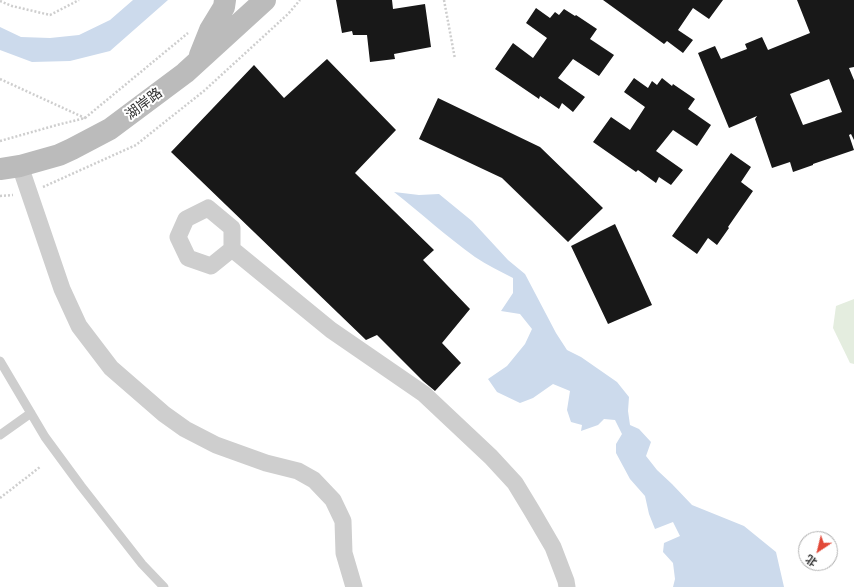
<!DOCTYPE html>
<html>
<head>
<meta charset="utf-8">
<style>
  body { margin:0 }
  #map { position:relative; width:854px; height:587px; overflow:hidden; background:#fff; font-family:"Work Sans","Noto Sans SC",sans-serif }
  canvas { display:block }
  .north { position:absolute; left:798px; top:531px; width:40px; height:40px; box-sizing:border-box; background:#fff; border:1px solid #adadad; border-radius:50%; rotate:215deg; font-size:11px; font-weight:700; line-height:16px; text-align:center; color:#313131 }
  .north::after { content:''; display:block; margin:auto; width:14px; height:18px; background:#e24938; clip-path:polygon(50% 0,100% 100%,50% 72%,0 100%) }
</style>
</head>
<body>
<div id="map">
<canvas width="854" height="587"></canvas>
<div class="north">北</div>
</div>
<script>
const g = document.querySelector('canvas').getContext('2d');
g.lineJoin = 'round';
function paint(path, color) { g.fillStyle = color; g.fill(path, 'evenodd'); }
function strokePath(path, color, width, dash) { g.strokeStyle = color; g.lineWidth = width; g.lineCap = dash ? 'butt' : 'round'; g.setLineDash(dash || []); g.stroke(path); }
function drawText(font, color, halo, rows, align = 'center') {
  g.font = font + ' "Work Sans","Noto Sans SC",sans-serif'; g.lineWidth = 4; g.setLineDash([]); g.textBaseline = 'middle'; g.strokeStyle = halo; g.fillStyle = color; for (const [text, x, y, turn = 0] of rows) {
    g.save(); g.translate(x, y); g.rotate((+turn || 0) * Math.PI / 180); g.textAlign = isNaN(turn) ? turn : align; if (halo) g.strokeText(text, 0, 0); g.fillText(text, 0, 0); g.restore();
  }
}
const green = new Path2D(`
  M854,299V364L850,363L833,328L836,306Z`);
const water = new Path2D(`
  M133,0H168L110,51L70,61L32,62L0,50V27L21,37L50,38L79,35L110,20Z
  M394,192L419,195L439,194L472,221L508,260L525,274L556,333L567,350L581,357L617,382L629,397L628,411L630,425L639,429L651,442L646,456L657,470L672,484L692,505L744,526L776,552L784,587H673L675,579L673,563L663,552L664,543L680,536L673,522L655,529L649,514L645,496L630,479L616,453V444L622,434L615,420L604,419L598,425L581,431L582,425L571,422L567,410L570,391L553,384L533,398L520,403L497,392L488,379L507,366L525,344L532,329L520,314L501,311L513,293V278C500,271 487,265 475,257C447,237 421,213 394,192Z`);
const building = new Path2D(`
  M336,0H392L393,9L425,4L431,47L394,54L395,59L370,62L367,35H353L352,31L342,33Z
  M603,0H723L709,19L693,8L678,30L693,40L683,53L667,41L664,44Z
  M797,0H854V67L849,68L854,80V140L851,134L849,135L854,150L813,164V165L793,172L790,162L772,168L755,119L757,116L729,128L698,53L715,46L721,59L747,49L745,44L762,37L768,50L810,33ZM829,79L842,112L803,125L790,94Z
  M536,8L550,18L555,12L559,15L564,9L575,16L576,15L597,29L590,39L614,55L599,76L573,59L558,78L585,97L573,112L562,103L559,109L540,96L539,99L495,69L513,43L533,58L547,38L526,23Z
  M327,59L396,130L355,173L434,250L423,260L470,309L442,343L461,363L435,391L423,381L377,335L366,340L171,152L254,65L284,98Z
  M634,78L648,88L652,81L657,85L662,78L672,86L673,84L695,99L688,109L711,125L697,146L673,130L656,151L683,170L671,185L659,177L656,183L638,170L636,172L593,142L611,117L630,130L645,107L624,92Z
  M438,98L540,147L603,208L568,242L502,178L419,139Z
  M731,153L751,167L741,182L753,191L728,227L729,228L717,245L708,238L697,254L672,236Z
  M615,224L652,305L608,324L571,246Z`);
const path = new Path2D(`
  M444,0L455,59
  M0,1L12,6L50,15L79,0
  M0,79L85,118
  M0,141L57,125L85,118L188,33
  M43,187L136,145L205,90L288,14L300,0
  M0,196L13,195
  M0,498L40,467`);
const lane = new Path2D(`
  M0,361L45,437L81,486L142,564L164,587
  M0,435L31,413`);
const street = new Path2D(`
  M20,166L62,289L79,326L111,368L164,414L185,429L216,445L266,463L298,471L314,480L333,500L343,521L344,553L354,587
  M208,208L232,228V249L211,266L188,258L178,237L186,219Z
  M232,249L331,330L424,394L491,457L515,483L532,511L553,547L566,581L567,587`);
const secondary = new Path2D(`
  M200,55L210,30L224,7L225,0
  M0,169L20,166L59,155L72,149L110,129L185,73L265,0`);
const streetNames = [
  ["湖岸路",144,104,-37]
];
paint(green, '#e4eddf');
paint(water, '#ccdaec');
paint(building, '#181818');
strokePath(path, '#cecece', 2.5, [2, 2]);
strokePath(lane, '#cecece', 9);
strokePath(street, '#cecece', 17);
strokePath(secondary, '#bbb', 22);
drawText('14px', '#313131', '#fff', streetNames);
</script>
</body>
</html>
